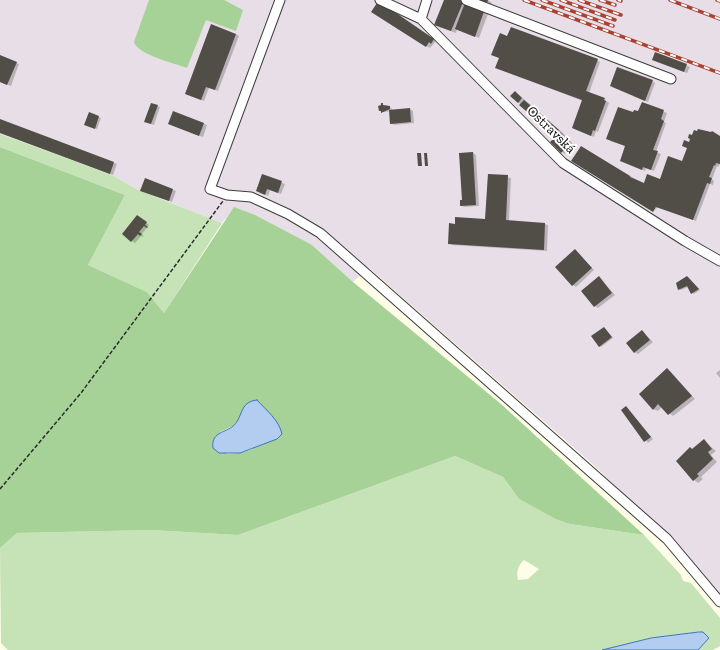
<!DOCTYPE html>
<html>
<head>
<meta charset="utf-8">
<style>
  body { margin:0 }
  canvas { display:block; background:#fdfde8 }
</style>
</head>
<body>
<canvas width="720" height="650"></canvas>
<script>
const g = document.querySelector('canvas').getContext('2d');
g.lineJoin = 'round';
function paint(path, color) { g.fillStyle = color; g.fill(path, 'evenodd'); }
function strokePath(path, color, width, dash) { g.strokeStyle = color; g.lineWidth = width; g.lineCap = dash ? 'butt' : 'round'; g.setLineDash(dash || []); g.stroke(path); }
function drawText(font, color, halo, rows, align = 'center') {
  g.font = font + ' "Zilla Slab",serif'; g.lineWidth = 4; g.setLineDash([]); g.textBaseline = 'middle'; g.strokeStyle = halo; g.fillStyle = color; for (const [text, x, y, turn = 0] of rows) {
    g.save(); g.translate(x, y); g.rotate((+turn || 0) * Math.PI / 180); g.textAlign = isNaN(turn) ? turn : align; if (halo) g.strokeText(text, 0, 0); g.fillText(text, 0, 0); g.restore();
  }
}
const industrial = new Path2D(`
  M0,0H720V602L667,539L597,468L369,268L353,282L312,245L231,212L222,223L140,191L110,174L0,134Z`);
const green = new Path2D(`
  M0,134L110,174L140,191L222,223L164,313L147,292L88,265L125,195L0,147Z
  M455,456L503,477L519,499L570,524L644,535L681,575L683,581L691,583L720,618V646L713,650H698L709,638L699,632L651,638L602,650H8L1,643L0,548L17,533L151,530L238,535ZM524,560L539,569L528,579L518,580C516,572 518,565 524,560Z`);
const forest = new Path2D(`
  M149,0H224L243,10L236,31L206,20L187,68C174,63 138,55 134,42Z
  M0,147L125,195L88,265L147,292L164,313L234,207L255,215L312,245L353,282L501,404L644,535L570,524L556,519L519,499L503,477L455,456L238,535L151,530L17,533L0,548ZM236,423L253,449L240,453L227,454L220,432L233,426Z`);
const water = new Path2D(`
  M257,400C266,410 279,420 282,434L277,439L240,453H219L213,448C211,433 223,433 232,427C244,418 238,402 257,400Z
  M699,632H703L709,638L698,650H602L651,638Z`);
const shadow = new Path2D(`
  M445,0H488L492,3L479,38L457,29L456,33L440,27Z
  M373,12L409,24L436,41L430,48Z
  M236,34L239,36L218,91L209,88L204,101L189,95Z
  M656,53L690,67L687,73L656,61Z
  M493,55L597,60L600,62L589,93L604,99L609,103L598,132L596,131L594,137L573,128L583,101L499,69L500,58Z
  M0,56L19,64L11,86L0,82Z
  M652,81L655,83L648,102L633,96Z
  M518,94L562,132L574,145L570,152L568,151L565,154L562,152L557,136L518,102Z
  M642,103L667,113L664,122L666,123L656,152L661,154L654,171L646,168L645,171L621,161L626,146L610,141L634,114L639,112Z
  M157,106L160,107L154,125L148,123Z
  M390,107L393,110L410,109L413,111L414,123L394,125L391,123L390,111L383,112Z
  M174,112L207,125L203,137L172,125Z
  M89,113L101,118L97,129L87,125Z
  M0,120L114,163L117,164L113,175L0,133Z
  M712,132L720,137V164L718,167L717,166L712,179L714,181L713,185L710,184L696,221L658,207L654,211L657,206L581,147L644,184L660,180L683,162L688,148L683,146Z
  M473,153L476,155L479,206L464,207L461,205Z
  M263,175L285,184L281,194L270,190L268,196L258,190Z
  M488,175L511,178L509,221L545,224L548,225L547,251L452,245L449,243L486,220Z
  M146,179L176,191L172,202L144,192Z
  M141,218L149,225L142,234L144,237L141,236L135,243L123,234Z
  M575,251L594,270L576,287L573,285Z
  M599,277L615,295L598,308L595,306Z
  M688,277L700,290L694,294L688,287L681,290L679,289Z
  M604,328L613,338L601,347L600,346Z
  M642,331L653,342L638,354L635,352Z
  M667,369L671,372L695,399L673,416L662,407L658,411L653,409Z
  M720,370V378L716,373Z
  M626,407L653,439L648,443L622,410Z
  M704,441L716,451L711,455L717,462L701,477L703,479L698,483L694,480L677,461Z`);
const building = new Path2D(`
  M444,0H464L451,31L434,25Z
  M466,0H488L475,37L455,29Z
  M377,3L385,7L386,6L434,39L431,44L429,42L426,47L371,12Z
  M211,24L236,34L215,90L206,87L201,100L185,94Z
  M511,27L598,59L586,91L605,98L604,100L606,101L595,131L593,130L591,136L572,128L582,100L495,68L499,58L491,55L500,33L507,36Z
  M655,52L687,64L684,72L652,60Z
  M0,55L17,62L7,85L0,82Z
  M617,67L653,80L645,101L610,86Z
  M515,91L522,98L518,103L510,96Z
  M524,100L559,130L554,135L519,105Z
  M642,102L664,110L661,119L664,121L653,150L658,151L651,170L643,167L642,170L620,161L625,146L606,139L618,107L633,112L634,110L638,111Z
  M151,103L158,105L151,124L144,122Z
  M381,103H383V105L390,106V109L381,113V111H379L378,106L381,105Z
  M410,108L411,122L390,124L389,110Z
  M173,111L204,123L199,136L168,124Z
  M89,112L99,116L95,129L84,125Z
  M0,119L114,162L110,174L0,133Z
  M698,129L711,132L712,131L720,136V164L716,163L715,166L714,165L709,177L712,178L710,184L707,183L693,220L656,207L653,212L571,161L581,146L630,176V177L644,183L647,174L660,179L668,156L682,161L687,148L682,146L684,140L689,142L690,139L688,138L689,134L692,135L694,130L697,131Z
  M560,132L571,143L566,151L565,149L561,153L550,142Z
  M473,152L476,205L460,206V200H462L459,153Z
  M417,153H421L422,166H418Z
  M424,153H427L428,166H425Z
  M262,174L282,181L278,193L267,189L265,195L256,191Z
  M488,174L508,175L506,220L545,223L544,250L448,244L449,223L455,224V217L485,219Z
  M145,178L173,189L169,201L140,191Z
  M137,215L147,222L145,225L148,227L147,228L144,226L139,232L142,234L140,236L138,234L131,242L122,234Z
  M575,249L592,268L572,286L555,267Z
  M599,276L612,293L594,307L581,291Z
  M687,276L699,289L691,294L687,286L678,290L676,283Z
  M604,327L612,337L599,347L591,336Z
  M642,330L650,340L634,353L626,343Z
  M667,368L692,396L668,415L658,404L653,410L639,394Z
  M626,406L651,437L644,442L621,410Z
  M704,439L712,449L708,452L713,459L697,474L699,476L693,481L676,461L690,447L692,449Z`);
const path = new Path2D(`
  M0,489L81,393L223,201`);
const minor = new Path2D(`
  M280,0L210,189L227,195L251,197L288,214L320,233L667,539L720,602
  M380,0L421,19L563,163L685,241L720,261
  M466,0L671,79
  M421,19L427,0`);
const rail = new Path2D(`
  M524,0L720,73
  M542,0L613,26
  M561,0L615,20
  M579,0L621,15
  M600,0L615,5
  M618,0L621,1
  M670,0L720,19
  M717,0L720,1`);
const streetNames = [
  ["Ostravská",551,130,44]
];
paint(industrial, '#e8dee7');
paint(green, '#c5e3b6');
paint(forest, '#a6d297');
paint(water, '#b2cdef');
strokePath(water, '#4074bf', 1);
paint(shadow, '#0003');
paint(building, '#514d47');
strokePath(minor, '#3c3c3c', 11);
strokePath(path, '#2b2b2b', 1.5, [4, 2]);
strokePath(minor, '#fff', 9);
strokePath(rail, '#ab4130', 3.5);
strokePath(rail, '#fff', 2, [6]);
drawText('14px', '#090909', '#fff', streetNames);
</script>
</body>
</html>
